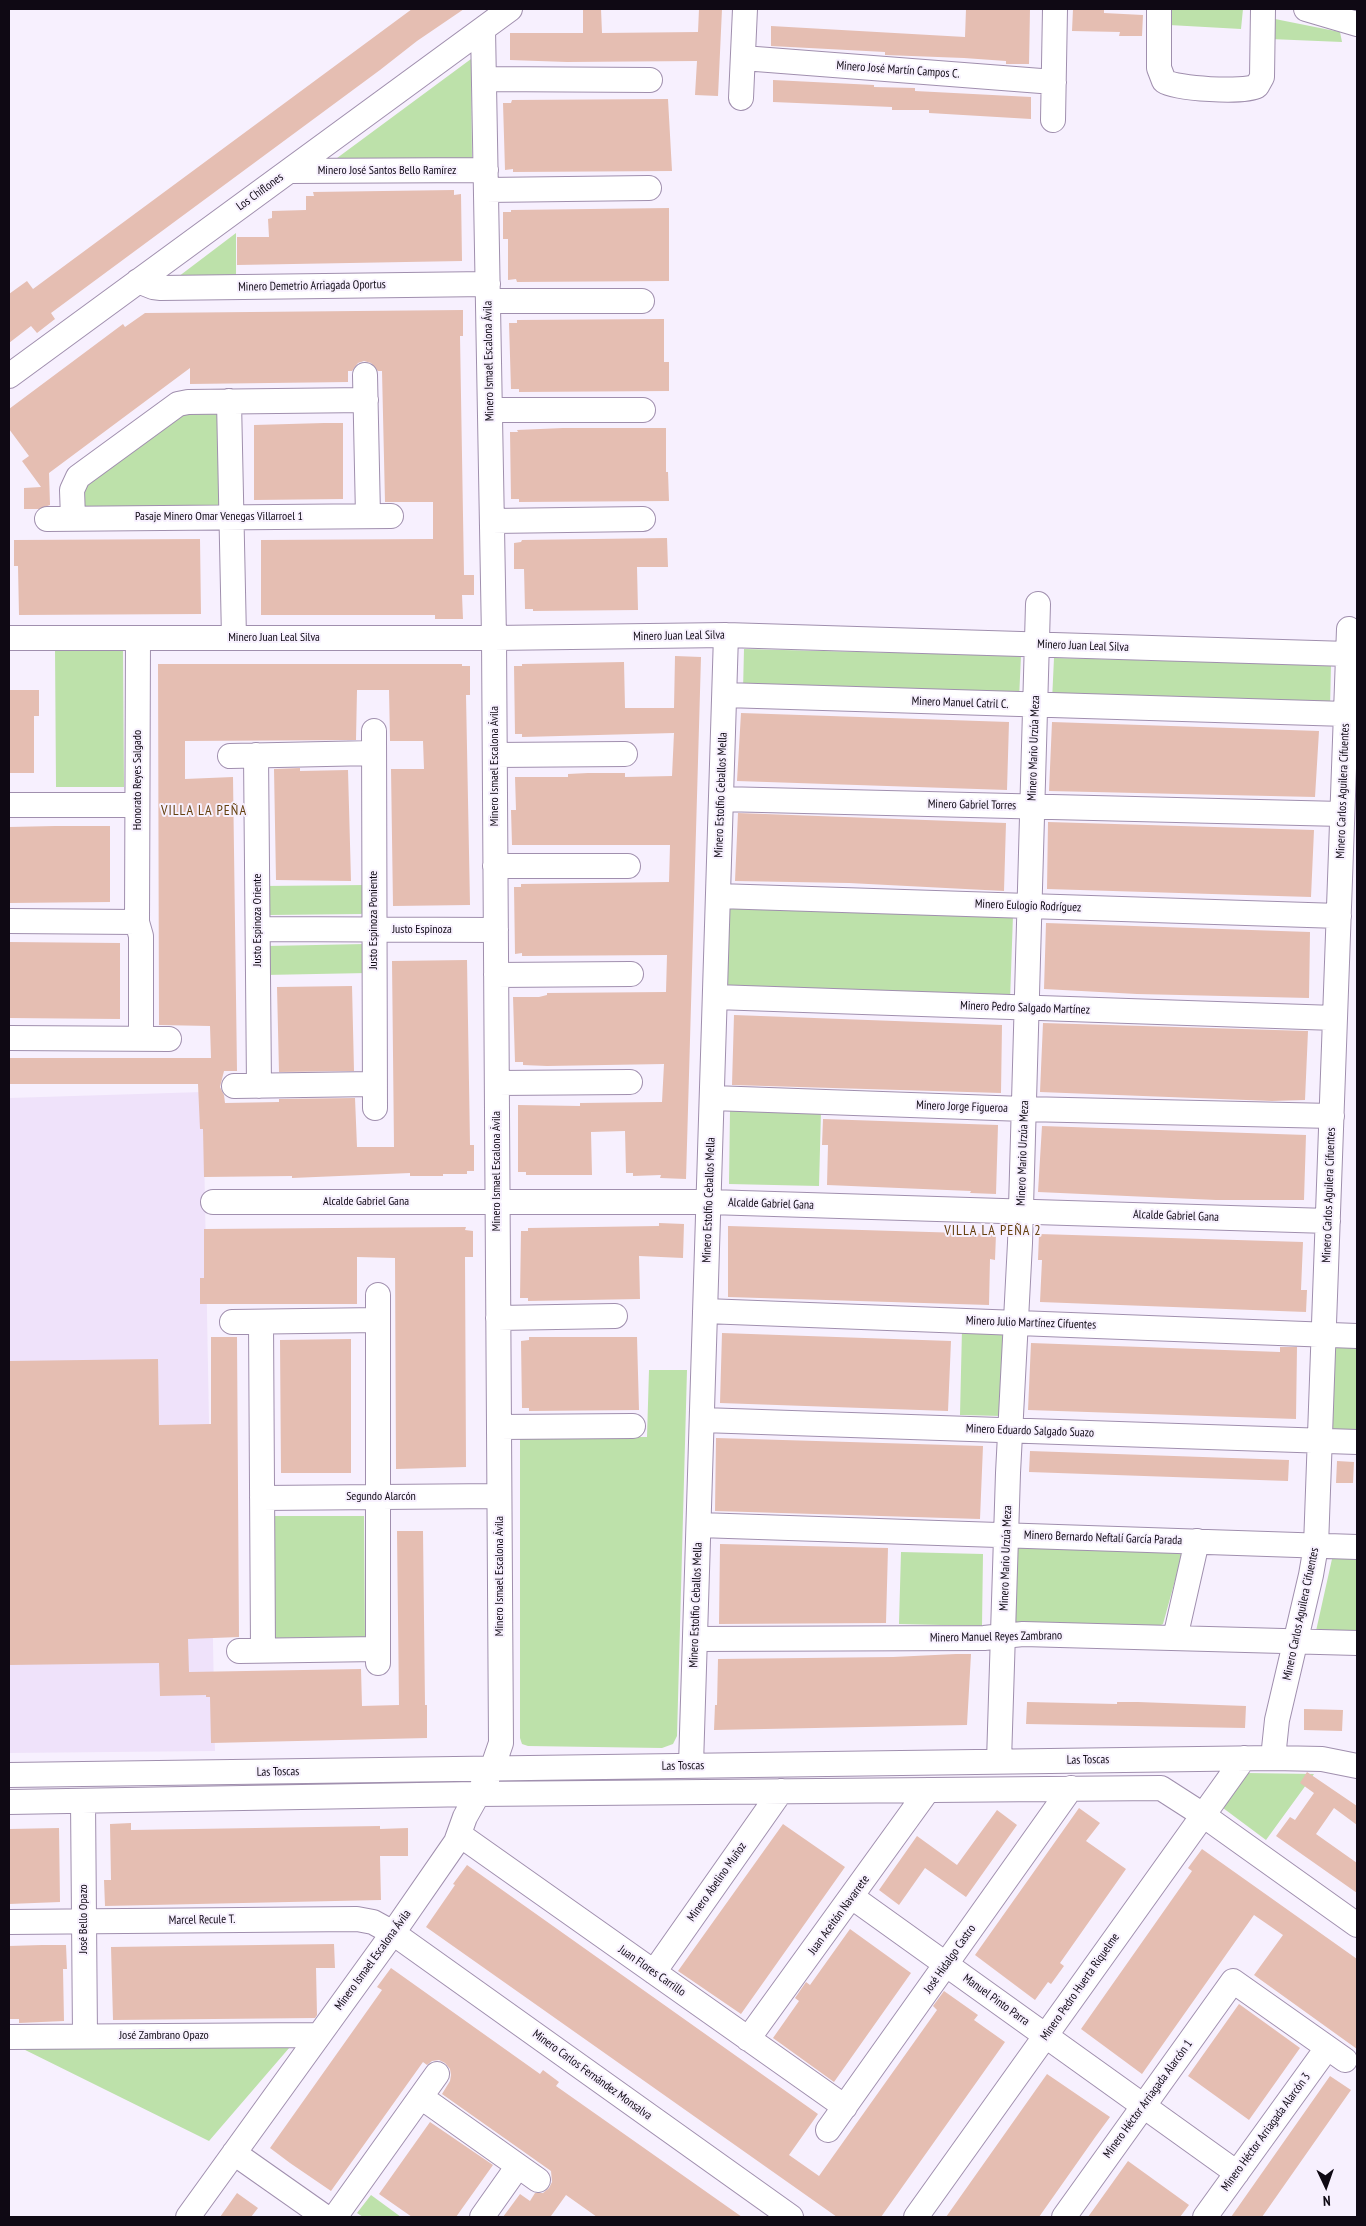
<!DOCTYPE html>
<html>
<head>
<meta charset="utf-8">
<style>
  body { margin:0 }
  #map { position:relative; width:1366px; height:2226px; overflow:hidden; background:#f7f0fe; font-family:"PT Sans Narrow",sans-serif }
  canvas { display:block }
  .frame { position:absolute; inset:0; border:10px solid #0f0914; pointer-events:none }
  .north { position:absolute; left:1301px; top:2161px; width:50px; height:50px; -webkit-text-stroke:4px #f7f0fe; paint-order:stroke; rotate:177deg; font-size:14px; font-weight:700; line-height:20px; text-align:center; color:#0f0914 }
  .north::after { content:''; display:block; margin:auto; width:18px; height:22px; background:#0f0914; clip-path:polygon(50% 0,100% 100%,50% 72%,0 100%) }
</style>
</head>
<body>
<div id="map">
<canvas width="1366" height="2226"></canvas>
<div class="frame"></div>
<div class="north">N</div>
</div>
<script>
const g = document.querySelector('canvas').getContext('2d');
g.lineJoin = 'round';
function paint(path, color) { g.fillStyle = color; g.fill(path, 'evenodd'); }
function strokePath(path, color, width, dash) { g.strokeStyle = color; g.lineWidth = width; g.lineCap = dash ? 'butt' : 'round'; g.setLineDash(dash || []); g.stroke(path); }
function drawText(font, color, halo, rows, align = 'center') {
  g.font = font + ' "PT Sans Narrow",sans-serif'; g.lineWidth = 4; g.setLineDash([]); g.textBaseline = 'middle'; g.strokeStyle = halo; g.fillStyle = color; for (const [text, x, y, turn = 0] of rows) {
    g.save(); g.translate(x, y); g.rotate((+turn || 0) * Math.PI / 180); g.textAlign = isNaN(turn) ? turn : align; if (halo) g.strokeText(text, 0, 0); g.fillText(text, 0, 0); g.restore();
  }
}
const built = new Path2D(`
  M203,1092L215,1751L9,1753V1098Z`);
const green = new Path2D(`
  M1169,9H1243L1241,29L1169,25Z
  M1270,18L1340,32L1342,42L1270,39Z
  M471,59L472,159L333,161Z
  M236,233V282L170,283Z
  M177,412H214L217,415L223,506L87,512L78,505V491Z
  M123,647L124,787H56L55,648Z
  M744,649L1021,656L1019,699L743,691Z
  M1054,658L1331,665L1330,709L1052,701Z
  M366,885L367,911L361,914L270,915L265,909L264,886Z
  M728,906L1013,915L1010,1001L727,992Z
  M365,944L368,973L264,975L267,946Z
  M730,1111L821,1112L819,1186L729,1184Z
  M962,1329L1003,1330L1001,1416L960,1415Z
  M1347,1346L1357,1347V1436L1337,1433L1332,1427L1331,1357L1335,1348Z
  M649,1370H687L677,1736L673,1744L662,1748L528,1746L522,1744L520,1738V1437H647Z
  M270,1516H364L365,1637L270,1638Z
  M1015,1546L1176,1548L1182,1555L1163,1624L1155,1628L1017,1623L1010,1617Z
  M901,1552L983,1554L982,1626L899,1624Z
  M1337,1552L1357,1553V1636L1316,1631L1332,1559Z
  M1247,1773L1314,1774L1266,1840L1223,1808Z
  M296,2040L209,2141L9,2042Z
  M371,2195L401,2217H363L357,2213Z`);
const building = new Path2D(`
  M412,9H464L417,41L380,70L51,313L55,319L37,333L31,326L9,343V294L27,281L33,289Z
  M583,9H601L602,33L698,32L699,9H722L718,96L695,95L697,61L567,62L510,60V33H583Z
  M966,9H1030L1029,64H1006V61L964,58L885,55V52L771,46V26L965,37Z
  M1073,9H1104V13L1143,15L1142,36H1119L1120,32L1072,31Z
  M773,80L874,85V87L915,88V91L1031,97V119L929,113V110H892V107L773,102Z
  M668,99L672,171L513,172V169L505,170L503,103H511L512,100Z
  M454,190V195L461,194L462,261L237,265V237H269L268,219L272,218V211L306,210V196H314L313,192Z
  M669,208V281L517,282L516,279L508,280V239H503V212H511V210Z
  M463,310V336H460L464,575H474V595H462L463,619H435V615H261V540L433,539V502H385L382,371H378L371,363L364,361L358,363L352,371H348V382L190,384V368L49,473L50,505L39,509H24V488L41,487L22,461L29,456L9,429V409L123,324L125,327L145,313Z
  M664,319V362H669V391L519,392V389H511L509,323H517V320Z
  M324,423H343V499L254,500V425Z
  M563,428H666V472H668L669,501L519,502V499H511L510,432H518L517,430Z
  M667,538L668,567H637L638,610L533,611V609H525L524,569H514V543L521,542L522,540Z
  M200,539L201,614L19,615L18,566H14V540Z
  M675,656L701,657L686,1179L660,1178L661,1175L633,1176V1173H626L625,1131L591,1132L592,1175H526V1172H518V1105L580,1106V1103L662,1102L664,1064L547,1066L523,1065V1062H515L513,997H539L547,995V993L666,992L667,955L522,956V953L515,954L514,887H521V884L669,882L670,845H512L511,810H516L515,777H568V774L588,773H625V777L672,776L674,733L522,737V734H515L514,666H522V664L624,662L625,708H674Z
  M158,664H462V666H470V695H466L470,905L393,906L391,769H424L423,741H390L389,690H357L356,740L185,741V779L233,777L237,1071H224L220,1087L224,1095L225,1103L279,1102V1099L355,1098L357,1147H394L392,961L467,960L470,1145H474V1171H467V1174H443V1176H410V1173L292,1178V1176L204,1177L203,1129H200L198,1084H9V1058H211L210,1026L159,1025Z
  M9,690H39V716H34V773H9Z
  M741,713L1009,722L1007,790L737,781Z
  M1052,722L1319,731L1315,797L1049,791Z
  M300,768V771L348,770L351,881L276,880L274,769Z
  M738,813L1006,823L1004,891L849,883L735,881Z
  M1048,822L1314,830L1311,897L1047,889Z
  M55,826H110V902L9,903V827Z
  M1046,923L1310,932L1309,998L1137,994L1044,989Z
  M9,942L120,943V1019L9,1018Z
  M352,986L354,1071L279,1072L277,987Z
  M734,1015L1002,1025L1001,1093L732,1085Z
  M1043,1023L1308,1031L1305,1100L1272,1101L1040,1092Z
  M823,1119L998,1125L996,1194L970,1193L971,1191L827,1185L828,1145H822Z
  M1042,1126L1306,1135L1304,1200H1216L1038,1192Z
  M659,1223L684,1224L683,1258L639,1256L640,1299L528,1301V1298H520L521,1231H528V1228L659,1226Z
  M728,1226L996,1234L995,1260L990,1259L989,1305L728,1297Z
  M466,1227L465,1230L473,1231V1257H465L466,1467L396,1469L395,1258L357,1257V1304H200V1278H204V1229Z
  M1039,1234L1303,1242L1301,1290H1307L1306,1312L1040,1302L1042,1260H1038Z
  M722,1333L951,1341L948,1411L720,1403Z
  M211,1337H237L239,1637L188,1639L189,1672L361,1669L362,1706L399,1705L397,1531H423L425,1705H427V1738L211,1743L210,1697H206V1695L160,1696L159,1663L9,1665V1361L158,1359L159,1425L211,1424Z
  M529,1337H637L639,1410L529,1411V1408H522L521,1341L529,1340Z
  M351,1339V1473H281L280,1340Z
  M1031,1343L1280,1352V1347H1297L1296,1419L1028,1410Z
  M716,1438L983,1446L980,1519L715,1511Z
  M1030,1451L1289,1460L1288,1481L1029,1472Z
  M1337,1461L1354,1462L1353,1483H1336Z
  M720,1544L888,1548L886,1623L719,1624Z
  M956,1654H971L967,1725L714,1730L715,1705H717L718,1659L893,1657Z
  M1027,1702L1117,1704V1702H1138L1246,1706L1245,1728L1026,1724Z
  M1304,1709L1343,1710L1342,1731L1304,1730Z
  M1307,1772L1357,1806V1825L1334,1808L1316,1834L1357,1863V1893L1276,1836L1290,1817L1295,1820L1314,1793L1300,1783Z
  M1079,1808L1100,1823L1086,1841L1126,1869L1060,1963L1064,1966L1051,1984L1048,1982L1035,2000L975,1955Z
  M997,1810L1017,1825L966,1897L925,1868L899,1905L879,1890L917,1836L957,1865Z
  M131,1823V1830L380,1826V1829L408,1828V1856H380L381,1900L105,1906L104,1880H111L110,1824Z
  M783,1824L845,1867L741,2014L678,1971Z
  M59,1828L60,1902L9,1904V1829Z
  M1202,1849L1357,1959V2049L1254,1975L1283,1935L1254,1915L1142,2074L1081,2029L1192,1871L1188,1868Z
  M467,1865L818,2114L789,2155L819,2176L937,2010L933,2006L944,1991L978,2015L974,2020L1005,2042L881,2217H837L426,1927L455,1885L453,1884Z
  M850,1929L911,1973L834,2082L773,2038L799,2001L795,1998L806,1982L810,1985Z
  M334,1944L335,1968H316L317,2015L315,2018L113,2020L111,1947Z
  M42,1945H66L67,1969H63L64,2021L19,2023V2019H9V1946Z
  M391,1968L540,2074L543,2070L559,2082L556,2086L742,2217H597L566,2195L551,2216L553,2217H503L520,2194L530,2201L535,2193H543L549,2188L552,2182L551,2171L442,2094L450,2081L451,2075L450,2069L445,2063L439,2060L432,2061L427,2065L423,2062L331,2191L290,2163L270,2148L382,1990L377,1987Z
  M1239,2004L1300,2048L1249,2120L1188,2076Z
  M1047,2074L1110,2117L1096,2136L1039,2217H946Z
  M1330,2076L1351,2090L1262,2217H1231Z
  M430,2122L493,2165L456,2217H412L379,2194Z
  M1128,2161L1189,2205L1180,2217H1088Z
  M237,2193L258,2208L251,2217H220Z`);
const minor = new Path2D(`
  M1159,9V68L1164,81C1176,89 1244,93 1257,86L1262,77L1263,9
  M1306,9L1357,24
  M743,58L1054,82
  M485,79L650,80
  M741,98L745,9
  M1053,120L1055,9
  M289,171L486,170
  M486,190L649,188
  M138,281L153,287L161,288L488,284
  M488,301H642
  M365,375L368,516
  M9,376L510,9
  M229,401L234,638
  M490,410H643
  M73,518L72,490L78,477L178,404L188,402L366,400
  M47,519L391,516
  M492,521L643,519
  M9,638H494L726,635L1348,654
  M138,638L137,922L141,936V1039
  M725,695L1346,714
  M374,731L375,1108
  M256,755L259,1086
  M495,755L625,754
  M230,756L374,753
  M721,799L1342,814
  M9,805H137
  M495,866H628
  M718,896L1339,916
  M9,921L137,922
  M258,929L496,930
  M496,975L631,974
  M715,997L1335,1018
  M9,1038L169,1039
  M497,1083L630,1082
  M234,1086L374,1084
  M712,1098L1024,1109L1332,1116
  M213,1202H709L1328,1221
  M378,1295V1663
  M705,1311L1357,1336
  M498,1318L615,1316
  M232,1322L378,1320
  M261,1322L263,1650
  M702,1420L1357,1442
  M499,1427L633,1426
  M262,1498L499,1496
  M699,1525L1357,1547
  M1175,1638L1197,1541
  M695,1639L984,1638L1023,1634L1357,1643
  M239,1651L378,1649
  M1273,1758L1277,1720L1311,1575L1316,1546L1349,629
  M999,1761L1008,1473L1020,1243L1038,604
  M691,1765L726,635
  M9,1775L1273,1758L1322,1759L1357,1766
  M83,1801L85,2036
  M9,1802L477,1794L1161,1788L1203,1815L1357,1925
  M460,1835L845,2107
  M852,1897L1237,2173
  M9,1922L357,1919L373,1922L393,1933L791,2217
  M654,1972L781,1791
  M10,2037L317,2035
  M748,2039L928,1790
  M421,2097L538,2180
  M828,2130L1071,1788
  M234,2153L325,2217
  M188,2217L393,1933L456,1842L465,1817L492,1769L501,1743L494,638L483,29
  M335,2217L437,2074
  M482,2217L518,2166
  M916,2217L1244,1758
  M1064,2217L1233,1981L1345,2060
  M1205,2217L1327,2048`);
const streetNames = [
  ["Minero José Martín Campos C.",898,70,4],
  ["Minero José Santos Bello Ramírez",387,171],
  ["Los Chiflones",260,192,-36],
  ["Minero Demetrio Arriagada Oportus",312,286,-1],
  ["Minero Ismael Escalona Ávila",489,361,-91],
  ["Pasaje Minero Omar Venegas Villarroel 1",219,517],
  ["Minero Juan Leal Silva",679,636,-1],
  ["Minero Juan Leal Silva",274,638],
  ["Minero Juan Leal Silva",1083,646,2],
  ["Minero Manuel Catril C.",960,703,2],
  ["Minero Mario Urzúa Meza",1034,748,-88],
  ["Minero Ismael Escalona Ávila",495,766,-90],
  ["Honorato Reyes Salgado",138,780,-90],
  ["Minero Carlos Aguilera Cifuentes",1343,791,-88],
  ["Minero Estolfio Ceballos Mella",721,795,-88],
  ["Minero Gabriel Torres",972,805,1],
  ["Minero Eulogio Rodríguez",1028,906,2],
  ["Justo Espinoza Oriente",258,920,-90],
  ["Justo Espinoza Poniente",374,920,-90],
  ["Justo Espinoza",422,930],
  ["Minero Pedro Salgado Martínez",1025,1008,2],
  ["Minero Jorge Figueroa",962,1107,2],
  ["Minero Mario Urzúa Meza",1023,1153,-88],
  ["Minero Ismael Escalona Ávila",497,1171,-90],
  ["Minero Carlos Aguilera Cifuentes",1329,1195,-88],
  ["Minero Estolfio Ceballos Mella",709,1200,-88],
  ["Alcalde Gabriel Gana",366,1202],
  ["Alcalde Gabriel Gana",771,1204,2],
  ["Alcalde Gabriel Gana",1176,1216,2],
  ["Minero Julio Martínez Cifuentes",1031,1323,2],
  ["Minero Eduardo Salgado Suazo",1030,1431,2],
  ["Segundo Alarcón",381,1497],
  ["Minero Bernardo Neftalí García Parada",1103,1538,2],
  ["Minero Mario Urzúa Meza",1006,1558,-88],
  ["Minero Ismael Escalona Ávila",500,1576,-90],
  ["Minero Estolfio Ceballos Mella",696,1605,-88],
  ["Minero Carlos Aguilera Cifuentes",1301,1614,-78],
  ["Minero Manuel Reyes Zambrano",996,1637,-1],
  ["Las Toscas",1088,1760,-1],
  ["Las Toscas",683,1766,-1],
  ["Las Toscas",278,1772,-1],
  ["Minero Abelino Muñoz",717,1882,-55],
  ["Juan Aceitón Navarrete",839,1915,-54],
  ["José Bello Opazo",84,1919,-90],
  ["Marcel Recule T.",202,1920,-1],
  ["José Hidalgo Castro",950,1959,-55],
  ["Minero Ismael Escalona Ávila",373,1960,-54],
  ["Juan Flores Carrillo",652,1971,35],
  ["Minero Pedro Huerta Riquelme",1080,1987,-55],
  ["Manuel Pinto Parra",996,2000,36],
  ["José Zambrano Opazo",164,2036],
  ["Minero Carlos Fernández Monsalva",592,2075,36],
  ["Minero Héctor Arriagada Alarcón 1",1148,2099,-54],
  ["Minero Héctor Arriagada Alarcón 3",1266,2132,-54]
];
const neighbourhoodNames = [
  ["VILLA LA PEÑA",204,811],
  ["VILLA LA PEÑA 2",993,1231]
];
paint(built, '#efe2fa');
paint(green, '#bde1aa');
paint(building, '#e5beb2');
strokePath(minor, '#a08fae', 26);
strokePath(minor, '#fff', 24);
drawText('12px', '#0f0914', '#f7f0fe', streetNames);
g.letterSpacing = '1px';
drawText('14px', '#643f0d', '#f7f0fe', neighbourhoodNames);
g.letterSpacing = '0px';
</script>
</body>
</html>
